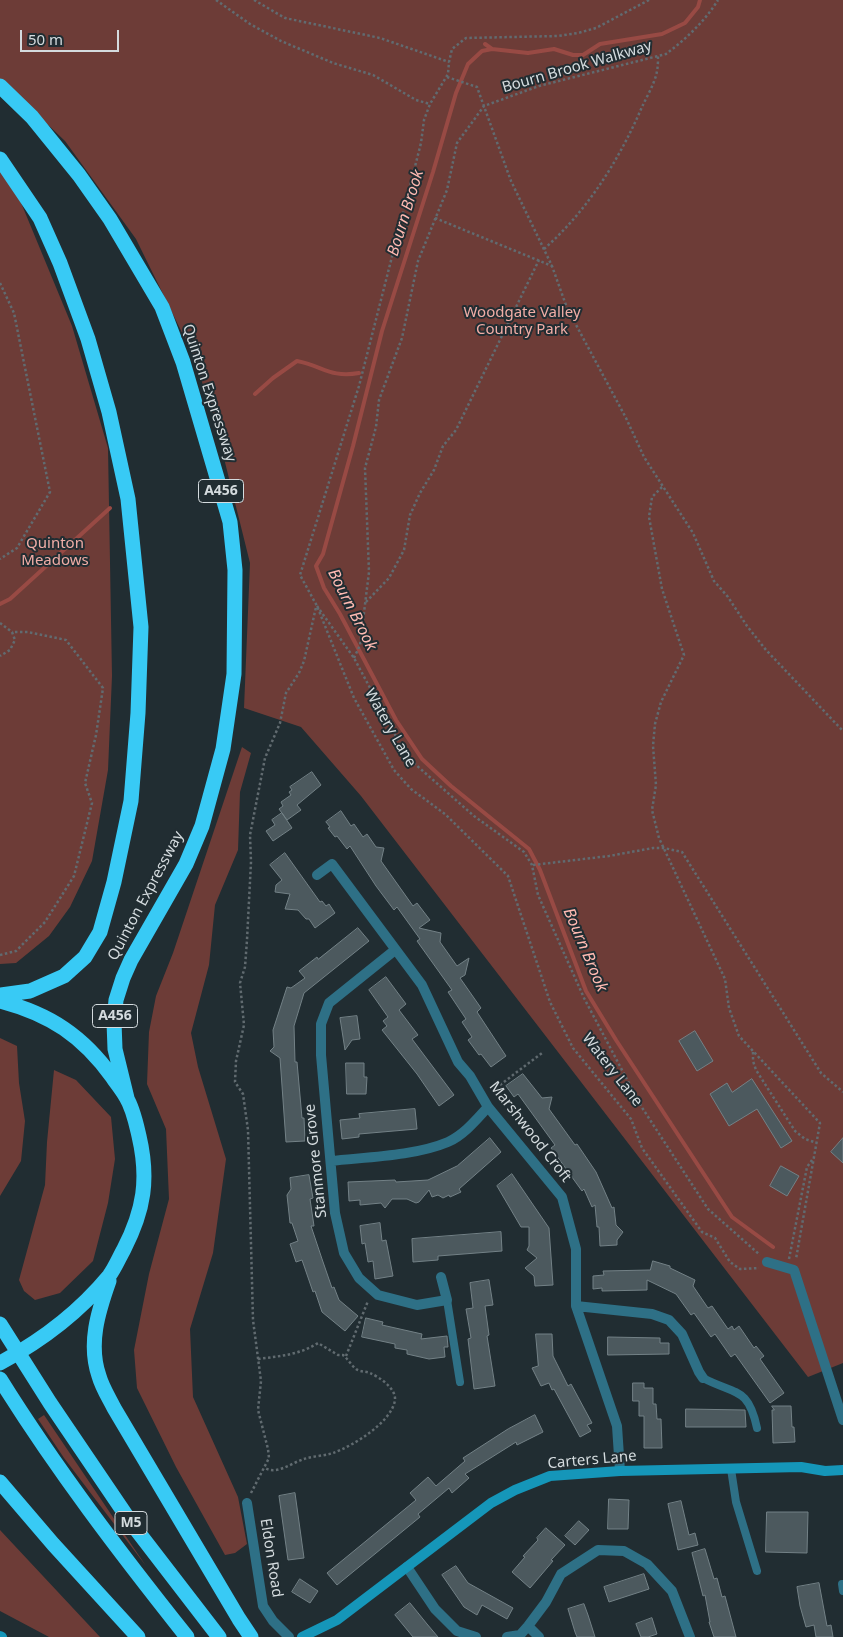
<!DOCTYPE html>
<html>
<head>
<meta charset="utf-8">
<style>
  body { margin:0 }
  #map { position:relative; width:843px; height:1637px; overflow:hidden; background:#212d32; font-family:"Noto Sans",sans-serif }
  canvas { display:block }
  .scale { position:absolute; left:20px; top:30px; width:99px; height:22px; box-sizing:border-box; border:2px solid #d4dbde; border-top:0; padding-left:6px; font-size:15px; line-height:18px; white-space:nowrap; color:#d4dbde; -webkit-text-stroke:4px #212d32; paint-order:stroke }
</style>
</head>
<body>
<div id="map">
<canvas width="843" height="1637"></canvas>
<div class="scale">50 m</div>
</div>
<script>
const g = document.querySelector('canvas').getContext('2d');
g.lineJoin = 'round';
function paint(path, color) { g.fillStyle = color; g.fill(path, 'evenodd'); }
function strokePath(path, color, width, dash) { g.strokeStyle = color; g.lineWidth = width; g.lineCap = dash ? 'butt' : 'round'; g.setLineDash(dash || []); g.stroke(path); }
function drawText(font, color, halo, rows, align = 'center') {
  g.font = font + ' "Noto Sans",sans-serif'; g.lineWidth = 4; g.setLineDash([]); g.textBaseline = 'middle'; g.strokeStyle = halo; g.fillStyle = color; for (const [text, x, y, turn = 0] of rows) {
    g.save(); g.translate(x, y); g.rotate((+turn || 0) * Math.PI / 180); g.textAlign = isNaN(turn) ? turn : align; if (halo) g.strokeText(text, 0, 0); g.fillText(text, 0, 0); g.restore();
  }
}
const green = new Path2D(`
  M0,0H843V1363L808,1377L361,796L301,727L244,708L250,563L213,414L192,353L136,239L65,141L0,79Z
  M0,170L17,193L72,326L108,448L112,676L108,770L92,861L70,907L49,936L16,963L0,964Z
  M242,747L251,753L240,792L238,850L215,905L209,965L191,1033L198,1067L226,1159L213,1253L190,1329L193,1397L238,1497L247,1544L235,1553L225,1555L176,1467L137,1388L134,1350L149,1274L169,1199L166,1129L147,1084L149,1032L156,996L173,953Z
  M0,1038L17,1046L19,1083L25,1121L21,1161L0,1196Z
  M54,1070L76,1080L111,1117L115,1159L108,1203L93,1261L60,1293L35,1300L24,1291L19,1280L45,1185L47,1142Z
  M44,1415L146,1566L64,1458L38,1419Z
  M0,1530L100,1637H49L0,1611Z`);
const stream = new Path2D(`
  M700,0L698,7L685,23L662,34L600,44L583,55H573L554,49L528,53L492,49L482,51L468,64L456,93L433,172L382,331L353,446L323,554L316,566L324,588L340,614L396,720L422,759L451,786L529,849L540,870L586,991L616,1040L732,1217L773,1247
  M485,44L492,49
  M255,394L273,378L297,361C323,366 330,378 359,373
  M0,604L10,599L110,508`);
const building = new Path2D(`
  M312,772L321,785L297,805L301,810L287,820L279,809L283,806L281,802L291,795L289,792L292,790L290,787Z
  M341,811L351,826L354,824L363,837L367,834L376,847L384,848L381,861L413,906L417,903L430,920L419,928L441,933L440,942L457,966L469,958L465,975L460,978L481,1008L477,1012L506,1056L491,1067L481,1054L479,1055L468,1040L472,1037L462,1022L466,1019L448,992L452,990L417,941L420,939L397,907L394,910L376,886L350,846L347,849L337,836L335,837L328,828L330,827L326,822Z
  M282,813L292,828L273,841L266,831L275,825L272,820Z
  M285,853L320,902L322,901L326,906L329,904L335,913L315,928L309,919H306L298,910L285,909L290,894L275,892L276,885L282,880L270,865Z
  M358,928L369,941L304,993L294,1026L295,1062H297L302,1118H304L305,1141L286,1142L280,1058L270,1051L274,1047L273,1030L287,987L291,988L305,978L299,971L317,957L318,959Z
  M386,977L406,1004L399,1010L418,1035L412,1039L454,1095L439,1106L417,1074L382,1030L387,1026L383,1021L388,1017L369,990Z
  M357,1016L360,1039L352,1040L345,1050L340,1018Z
  M695,1031L713,1061L697,1071L679,1041Z
  M346,1063H364V1077H367L366,1094H347Z
  M523,1074L542,1098L552,1097L549,1109L575,1145L577,1144L596,1172L612,1208L614,1207L616,1225L623,1232L617,1240V1245L600,1246L599,1227H597L595,1205L592,1207L584,1189L582,1191L551,1148L555,1145L518,1094L514,1097L506,1086Z
  M752,1079L792,1141L781,1148L757,1109L729,1126L710,1094L727,1083L732,1092Z
  M415,1109L417,1129L359,1134V1137L342,1139L340,1120L360,1118L359,1114Z
  M490,1138L501,1152L459,1189L461,1192L450,1197L449,1195L443,1198L438,1195L432,1197L429,1190L419,1202L416,1203L407,1199H392L385,1208L381,1203L360,1205V1200L349,1201L348,1182L395,1180L396,1182L428,1180L457,1166Z
  M843,1138V1163L831,1152Z
  M781,1166L799,1176L787,1196L770,1186Z
  M512,1174L549,1228L553,1285L535,1286L534,1276L525,1268L537,1258L527,1250L529,1246V1227H521L497,1186Z
  M309,1175L313,1198L310,1199L314,1226H311L322,1259L332,1288L334,1287L339,1300L358,1316L345,1331L322,1312L315,1291L313,1292L302,1260L296,1262L290,1244L298,1241L292,1223H290L287,1195L291,1189L290,1178Z
  M380,1223L382,1241L386,1240L393,1276L375,1279L373,1261L368,1262L365,1243L362,1244L360,1226Z
  M501,1232L502,1251L438,1256V1260L413,1262L412,1239Z
  M653,1261L670,1266V1268L695,1280L693,1286L708,1308L712,1306L728,1329L732,1326L734,1330L739,1326L754,1348L756,1346L764,1356L760,1359L784,1393L770,1403L735,1354L731,1357L715,1334L711,1337L694,1313L691,1315L676,1294L647,1280V1290L602,1291V1288L593,1289V1276L604,1275L603,1271L650,1270Z
  M489,1280L493,1305L485,1306L489,1335L487,1336L495,1386L474,1389L468,1339L471,1338L466,1309L473,1308L470,1283Z
  M366,1318L383,1322L382,1325L422,1334L421,1339L447,1336L448,1347H444L445,1357L429,1359L407,1354V1350L395,1348V1344L362,1337Z
  M536,1334H552L553,1356L568,1386L571,1384L592,1423L587,1425L591,1431L580,1437L554,1389L552,1390L549,1383L541,1386L532,1368L538,1366Z
  M608,1337L660,1338V1343H669V1354L608,1355Z
  M633,1383H644V1388H653V1404H656L657,1419H661L662,1448H644V1416H639V1401H633Z
  M772,1406H791L792,1427H794L795,1442L773,1443L772,1410H774Z
  M686,1409L745,1410L746,1427H686Z
  M535,1415L543,1432L517,1445L516,1442L465,1474L469,1478L452,1493L449,1488L418,1514L420,1517L337,1585L327,1573L416,1500L410,1493L428,1477L436,1486L465,1461L463,1458L508,1429Z
  M295,1493L304,1558L288,1560L279,1496Z
  M609,1499L629,1500L628,1529H608Z
  M681,1501L689,1535L695,1533L698,1545L678,1550L668,1504Z
  M767,1512H808L807,1553L766,1552Z
  M579,1521L589,1530L575,1545L565,1536Z
  M546,1528L565,1545L551,1560L553,1561L530,1588L512,1572L525,1557L523,1556L538,1540L537,1538Z
  M705,1549L714,1579L717,1578L722,1597L725,1596L736,1637H714L709,1622H710L705,1595L703,1596L692,1553Z
  M456,1566L468,1583L513,1608L507,1619L482,1605L477,1615L464,1607L442,1575Z
  M644,1574L649,1589L609,1602L604,1587Z
  M300,1579L318,1591L310,1603L292,1592Z
  M819,1583L827,1626L831,1625L833,1637H816L814,1625L806,1627L800,1606L797,1587Z
  M410,1603L427,1624L438,1637H413L395,1615Z
  M584,1604L588,1615L595,1637H577L575,1632L568,1609Z
  M652,1618L657,1634L648,1637H641L636,1624Z`);
const path = new Path2D(`
  M216,0L250,24L281,41L333,63L373,75L416,100L430,104
  M254,0L285,18L380,38L449,62
  M649,0L596,28L578,33L558,36L466,38L452,49L449,62L448,74L430,104L424,120L421,143L359,386L300,575L317,606L354,698L394,770L411,789L445,814L508,876L550,1002L573,1048L631,1119L642,1148L702,1232L715,1238L730,1262L740,1269L759,1268
  M447,77L477,87L511,181L552,266L567,308L626,418L644,457L693,533L714,581L728,597L747,626L766,650L843,731
  M435,218L552,266
  M544,249C588,210 619,160 642,107C647,96 655,83 657,71C658,66 658,61 658,56
  M0,283L14,313L50,492L17,548L0,559
  M662,487L652,497L649,517L662,589L684,655L661,702L655,724L653,746L656,785L652,810L659,838L725,979L729,1008L739,1036L820,1123L796,1259
  M366,602L389,578L404,550L410,515L420,493L434,470L443,446L456,430L539,260
  M317,606L354,658L407,757L474,816L524,852L532,865L538,895L584,998L641,1106L708,1209L760,1255
  M0,623L12,632L15,640L10,650L0,656
  M354,658L360,645L369,572L365,468L376,427L379,400L402,338L418,261L447,190L457,143L484,106L539,86L666,54C686,39 705,21 718,0
  M533,865L609,856L653,848H664L682,852L821,1073L843,1092
  M0,955L16,951L45,922L74,876L92,803L85,783L96,735L103,688L66,640L28,632H12
  M753,1052V1061L756,1070L795,1131L805,1139L817,1143
  M492,1091L542,1053
  M789,1259L807,1167L812,1160
  M346,1356L368,1301
  M258,1359C280,1356 299,1355 318,1343L338,1355H343C348,1359 351,1365 356,1369C360,1372 365,1371 370,1373C379,1377 396,1388 395,1400C392,1422 353,1446 333,1453C324,1456 313,1456 304,1459C291,1463 277,1475 265,1468
  M251,1493L269,1458L268,1449L258,1410L261,1381L253,1320L248,1130L243,1094L235,1082L236,1061L244,1025L240,983L245,967L247,940L251,862L250,835L265,758L280,723L286,693L299,673L304,661L316,607`);
const lane = new Path2D(`
  M447,1300L460,1382
  M703,1378C735,1395 748,1386 757,1428
  M731,1469L736,1502L757,1571
  M843,1584H842L843,1591`);
const street = new Path2D(`
  M317,875L332,864L422,985L458,1062L470,1076L488,1107L562,1197L576,1249V1306L617,1426L620,1471
  M395,950L329,1003L321,1024V1055L335,1213L344,1253L359,1278L378,1295L417,1305L447,1300L441,1277
  M331,1161C367,1157 415,1156 448,1142C464,1135 477,1119 488,1107
  M767,1262L794,1270L843,1420
  M576,1306L652,1314L669,1320L682,1334L699,1372L703,1378
  M247,1503L263,1606L273,1621L289,1637
  M407,1567L435,1609L457,1631L476,1637
  M528,1626L539,1637
  M507,1637L520,1635L528,1626L546,1602L561,1574L598,1550L624,1551L647,1564L672,1591L690,1637`);
const secondary = new Path2D(`
  M0,1636L2,1637
  M302,1637L337,1620L491,1503L515,1490L550,1476L620,1471L801,1467L825,1471L843,1470`);
const highway = new Path2D(`
  M0,86L32,117L79,175L110,219L162,307L183,362L230,522L235,570L234,674L223,749L202,826L186,864L131,960L123,978L116,1000L114,1022L115,1049L127,1098
  M0,159L40,218L60,263L88,339L109,412L128,499L141,627L138,713L131,801L114,882L100,932L85,957L64,976L30,991L0,995
  M0,1001C50,1014 83,1036 113,1078C117,1084 122,1090 126,1097C133,1108 136,1123 139,1136C149,1179 144,1210 124,1249C119,1258 115,1268 109,1276C80,1311 41,1341 0,1363
  M109,1281C98,1312 88,1344 99,1376C102,1387 109,1398 114,1408L239,1619L251,1637
  M0,1324L50,1403L132,1524L219,1637
  M0,1379C56,1469 121,1554 187,1637
  M0,1482L53,1544L138,1637`);
const shields = [
  [221,491,45],
  [115,1016,45],
  [131,1523,32]
];
const shieldNames = [
  ["A456",221,491],
  ["A456",115,1016],
  ["M5",131,1523]
];
const streetNames = [
  ["Bourn Brook Walkway",577,67,-16],
  ["Quinton Expressway",209,393,72],
  ["Watery Lane",390,728,60],
  ["Quinton Expressway",146,896,-62],
  ["Watery Lane",612,1070,52],
  ["Marshwood Croft",530,1132,52],
  ["Stanmore Grove",316,1161,-96],
  ["Carters Lane",592,1460,-5],
  ["Eldon Road",271,1558,81]
];
const parkNames = [
  ["Woodgate Valley",522,313],
  ["Country Park",522,330],
  ["Quinton",55,544],
  ["Meadows",55,561]
];
const waterNames = [
  ["Bourn Brook",406,213,-73],
  ["Bourn Brook",352,610,63],
  ["Bourn Brook",585,950,67]
];
paint(green, '#6d3c37');
strokePath(stream, '#984a44', 4);
paint(building, '#4c595e');
strokePath(building, '#738186', 1);
strokePath(path, '#616b70', 2.5, [2.5, 2.5]);
strokePath(lane, '#2e7086', 8);
strokePath(street, '#2e7086', 10);
strokePath(secondary, '#1596b9', 10);
strokePath(highway, '#38caf5', 15);
for (const [x, y, w] of shields) { const box = new Path2D(); box.roundRect(x - w / 2, y - 11.5, w, 23, 4); g.fillStyle = '#212d32'; g.fill(box); strokePath(box, '#d4dbde', 1); }
drawText('bold 14px', '#d4dbde', null, shieldNames);
drawText('15px', '#d4dbde', '#212d32', streetNames);
drawText('15px', '#f1ada6', '#212d32', parkNames);
drawText('italic 16px', '#ffbab2', '#212d32', waterNames);
</script>
</body>
</html>
